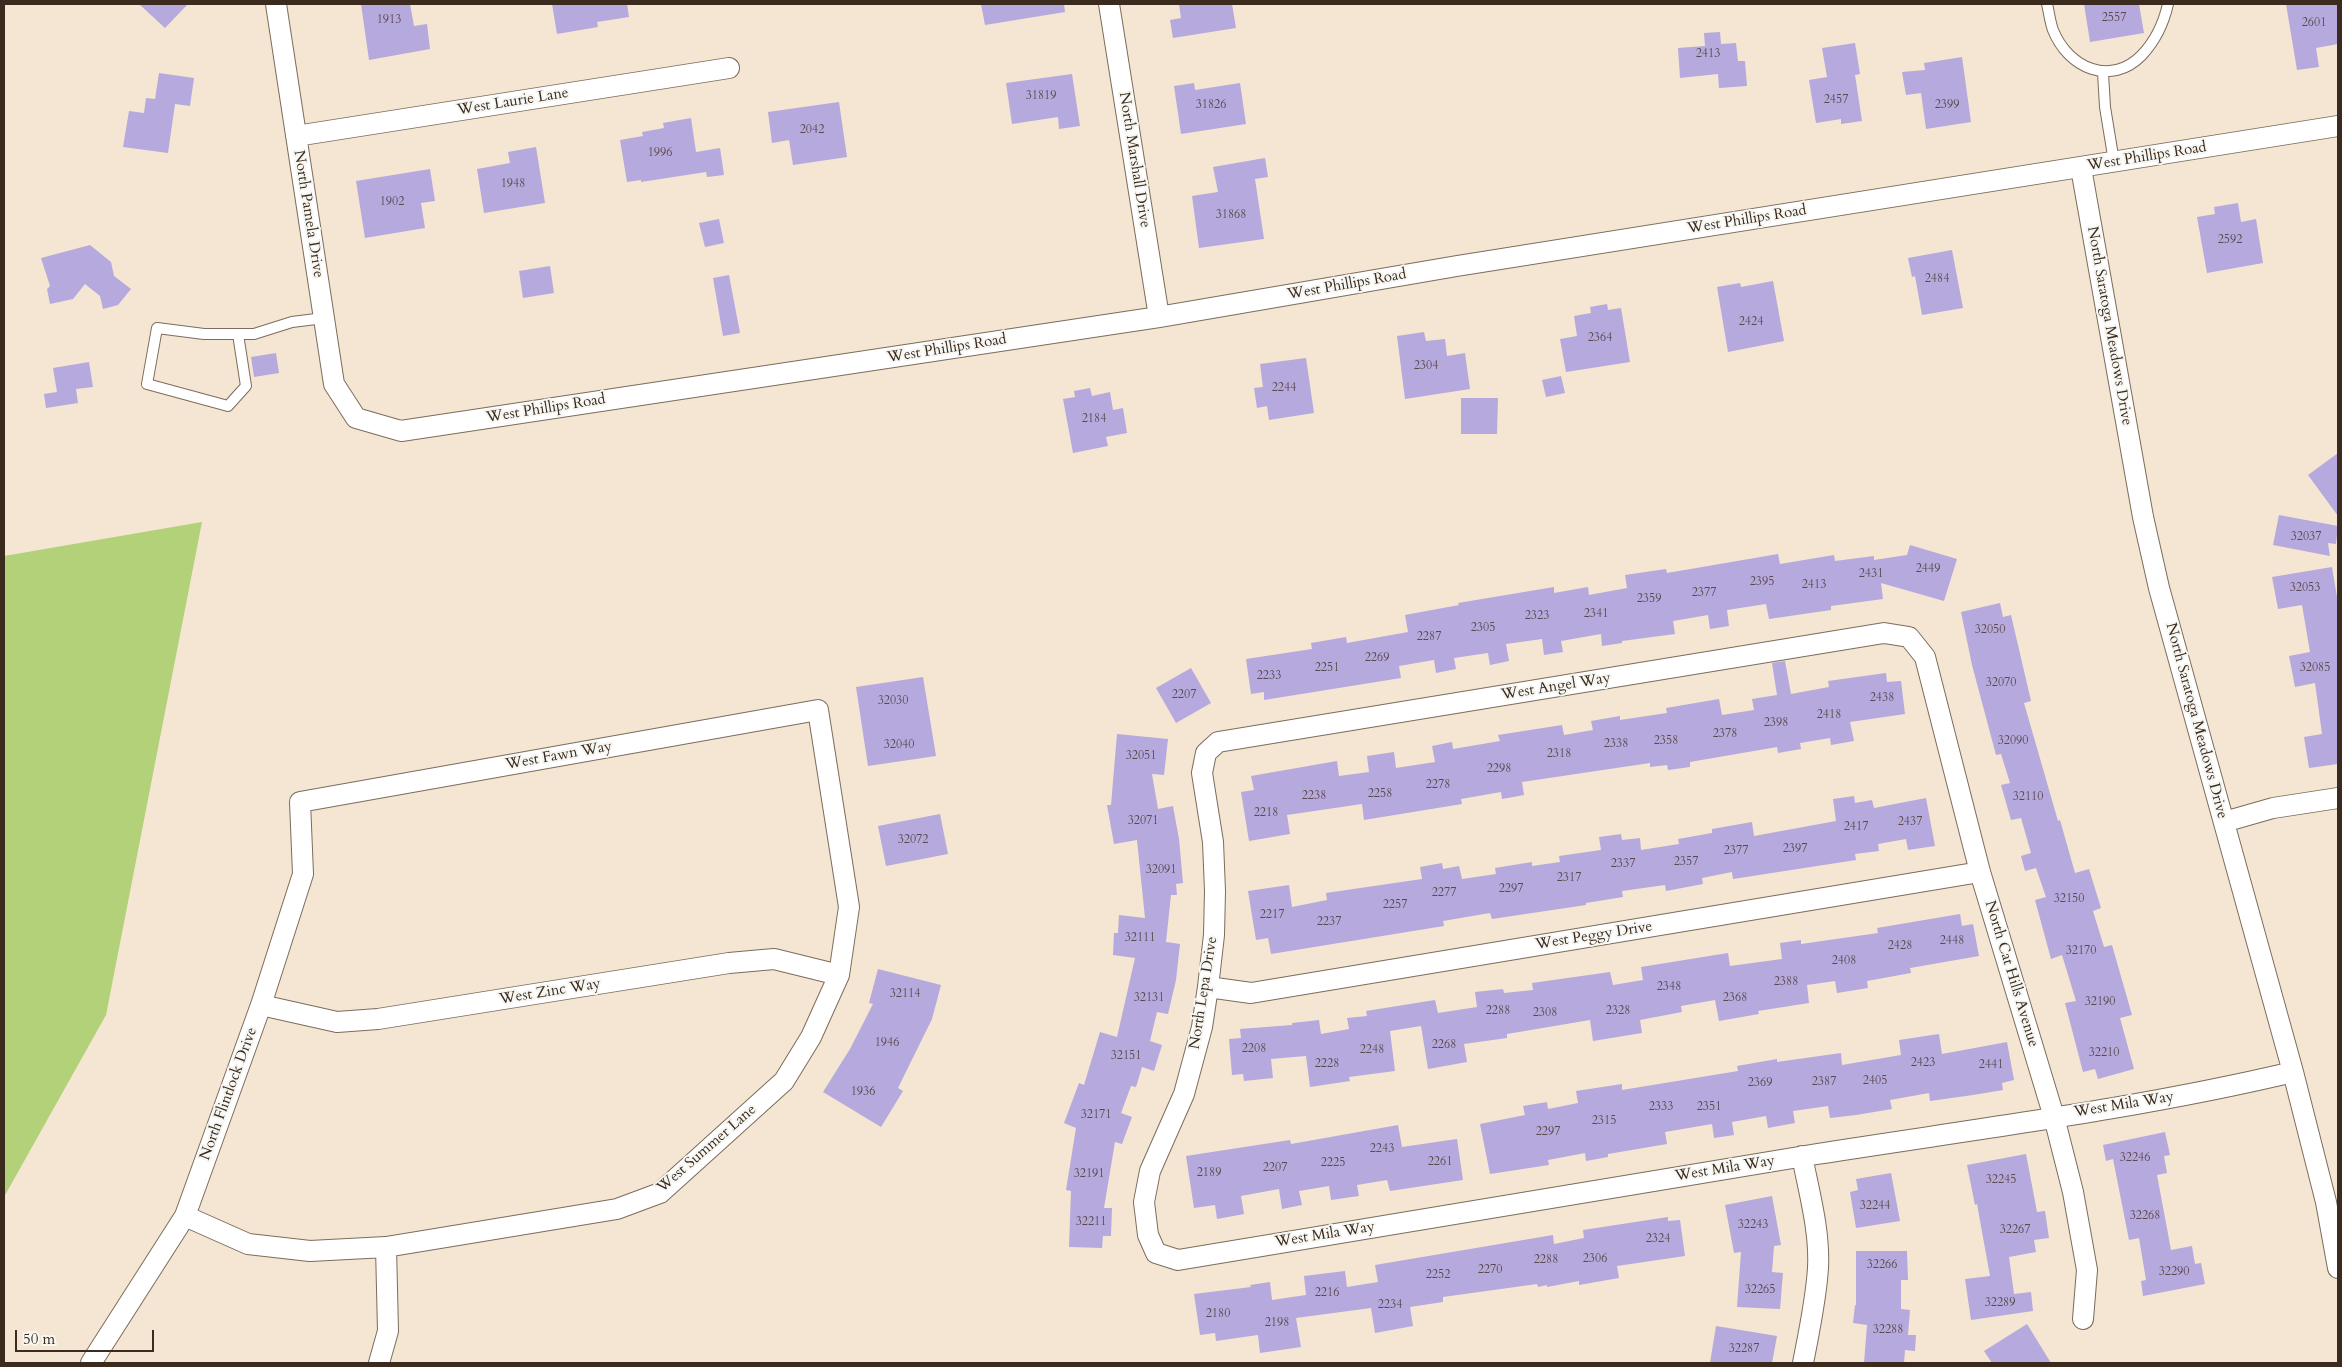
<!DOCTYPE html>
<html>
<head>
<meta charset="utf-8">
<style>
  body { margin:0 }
  #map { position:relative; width:2342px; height:1367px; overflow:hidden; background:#f4e6d2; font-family:Cardo,serif }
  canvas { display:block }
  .frame { position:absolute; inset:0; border:5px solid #3b2a1e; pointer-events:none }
  .scale { position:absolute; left:15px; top:1330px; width:139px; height:22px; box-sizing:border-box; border:2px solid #3b2a1e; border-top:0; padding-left:6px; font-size:15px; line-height:18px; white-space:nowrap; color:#3b2a1e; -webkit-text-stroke:4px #f6f6f2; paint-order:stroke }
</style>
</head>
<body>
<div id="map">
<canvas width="2342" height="1367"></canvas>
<div class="frame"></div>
<div class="scale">50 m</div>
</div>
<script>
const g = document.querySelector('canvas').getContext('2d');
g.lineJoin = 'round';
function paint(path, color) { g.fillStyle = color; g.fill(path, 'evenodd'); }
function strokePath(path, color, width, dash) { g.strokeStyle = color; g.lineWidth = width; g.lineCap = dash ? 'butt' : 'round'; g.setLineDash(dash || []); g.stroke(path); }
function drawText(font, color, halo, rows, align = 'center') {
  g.font = font + ' Cardo,serif'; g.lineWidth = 4; g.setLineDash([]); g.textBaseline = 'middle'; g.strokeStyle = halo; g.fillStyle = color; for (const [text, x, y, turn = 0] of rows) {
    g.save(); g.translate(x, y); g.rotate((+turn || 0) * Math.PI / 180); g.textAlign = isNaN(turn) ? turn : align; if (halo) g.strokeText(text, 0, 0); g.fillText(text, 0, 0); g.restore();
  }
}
const green = new Path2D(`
  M202,522L106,1015L4,1197V556Z`);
const building = new Path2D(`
  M139,4H188L165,28Z
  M361,4H410L414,26L427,24L430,49L369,60Z
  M552,4H627L629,17L597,22L598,27L557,34Z
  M981,4H1064L1065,12L985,25Z
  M1179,4H1232L1236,28L1173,38L1170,20L1181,18Z
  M2084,4H2139L2144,33L2090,42Z
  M2286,4H2338V44L2316,48L2319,67L2297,70Z
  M1720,32L1721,44L1736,43L1738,61H1745L1747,86L1719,88L1718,74L1680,78L1678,48L1705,46L1704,33Z
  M1855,43L1860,74L1855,75L1862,121L1841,124V119L1816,123L1809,80L1827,77L1822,48Z
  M1962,57L1971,122L1926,129L1921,93L1906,95L1902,72L1925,70L1924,63Z
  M159,73L194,78L190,106L175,104L168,153L123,147L129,111L144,113L146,98L155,99Z
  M1072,74L1080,126L1059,129L1058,117L1012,124L1006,83Z
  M1194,83L1195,90L1240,83L1246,124L1181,134L1174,86Z
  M839,102L847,157L793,165L789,140L772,143L768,112Z
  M691,118L696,152L720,148L724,175L707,177L706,172L641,182V180L627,182L620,140L643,136L642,132L664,128L663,123Z
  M536,147L545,203L484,213L477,169L510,163L508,152Z
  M1265,158L1268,177L1255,179L1264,239L1199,248L1192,196L1218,192L1213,167Z
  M430,169L435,201L421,203L425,228L365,238L356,181Z
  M2238,203L2241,222L2256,219L2263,263L2207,273L2197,217L2215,214L2214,207Z
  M719,219L724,243L705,247L699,223Z
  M90,245L111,262L114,276L131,289L118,305L103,309L100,296L85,284L73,299L50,304L47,289L50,286L41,258Z
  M1952,250L1963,308L1922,315L1915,276L1912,277L1908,258Z
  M550,266L554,293L523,298L519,271Z
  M729,275L740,333L723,336L713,278Z
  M1773,281L1784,341L1728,352L1717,287L1740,283L1741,287Z
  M1607,304L1608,310L1621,308L1630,362L1566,372L1560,339L1577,336L1574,316L1591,313L1590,307Z
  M1424,332L1426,341L1445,339L1447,356L1465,353L1470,389L1405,399L1397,336Z
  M276,353L279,373L254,377L251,357Z
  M1306,358L1314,413L1269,420L1267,406L1257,408L1254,388L1263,387L1260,364Z
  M89,362L93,387L76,389L78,403L46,408L44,394L57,392L53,368Z
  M1561,376L1565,393L1546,397L1542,380Z
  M1090,388L1092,396L1110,392L1113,410L1123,408L1127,433L1106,437L1108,446L1073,453L1063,399L1075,397L1074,391Z
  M1461,398H1498L1497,434H1461Z
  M2338,453V516L2308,475Z
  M2279,515L2338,526L2336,544L2328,543L2330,556L2273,545Z
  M1910,545L1957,559L1944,601L1881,583L1883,599L1831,606V610L1769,619L1766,604L1727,610L1729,626L1710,629L1708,615L1673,621L1675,634L1622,641V643L1602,646L1601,634L1561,641L1563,652L1544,655L1542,639L1506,644L1509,661L1490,665L1488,653L1454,658L1456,669L1436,673L1434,660L1399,666L1401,678L1264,700V692L1251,694L1246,659L1312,649L1311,643L1346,637L1347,643L1408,632L1405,615L1459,605L1458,603L1554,587V593L1588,587L1589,595L1627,588L1625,575L1666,569L1667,573L1778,554L1780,564L1834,555L1835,561L1874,556V560L1907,555Z
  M2332,567L2338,603V764L2309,768L2304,737L2322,734L2315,683L2295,687L2289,656L2310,652L2302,605L2278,609L2272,577Z
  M2000,603L2003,617L2011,615L2031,701L2024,703L2058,821L2060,820L2075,873L2089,869L2101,908L2093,911L2104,947L2112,945L2132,1015L2120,1018L2134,1069L2098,1079L2095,1069L2083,1072L2065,1003L2076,1001L2062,955L2051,959L2035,900L2046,897L2036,868L2025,871L2021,856L2031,853L2021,818L2011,820L2001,785L2010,783L2001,754L1996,755L1972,665L1961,612Z
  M1785,661L1791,694L1829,687L1828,681L1886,673L1887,682L1901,681L1905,714L1850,722L1854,741L1831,745L1830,738L1800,743L1801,749L1778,753L1777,747L1690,762V767L1668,770L1667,765L1650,767V763L1522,782L1524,795L1502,799L1501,792L1461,799L1462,804L1364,820L1362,804L1287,815L1290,834L1249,841L1241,792L1254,790L1251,776L1337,761L1339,776L1369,772L1367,756L1394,752L1396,768L1435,762L1432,746L1452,742L1453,749L1500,741L1498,735L1562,725L1564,735L1593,730L1591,721L1620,716V720L1667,713L1666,708L1719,699L1722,715L1754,710L1752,699L1777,695L1772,663Z
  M1191,668L1211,703L1176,723L1156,688Z
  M923,677L936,756L868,766L856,687Z
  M1117,734L1168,739L1164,775L1152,774L1158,809L1173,806L1179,839L1183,883L1176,884L1177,895H1171L1166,942L1180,944L1176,980L1168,1014L1157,1012L1150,1041L1162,1045L1154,1071L1142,1067L1136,1087L1131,1086L1121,1113L1132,1117L1122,1144L1115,1142L1104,1208H1112L1111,1236H1103L1102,1248L1069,1247L1071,1191L1066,1190L1076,1128L1064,1123L1079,1083L1084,1085L1100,1032L1117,1037L1135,958L1113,955L1114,933H1118L1119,915L1145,918L1137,840L1114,844L1107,805H1111Z
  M1854,796L1855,803L1872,800L1874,808L1926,798L1935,846L1908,850L1906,839L1878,844L1879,851L1855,854L1856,860L1733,879L1732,872L1702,878L1703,884L1666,891L1665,885L1622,891L1623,897L1586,903V905L1492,919L1490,913L1443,921L1444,926L1271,954L1268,938L1256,940L1248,891L1289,885L1292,907L1327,900L1326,893L1422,879L1420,867L1442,863L1443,869L1459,866L1462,879L1496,874L1495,868L1532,862V866L1560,862L1559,856L1601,850L1599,837L1621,834L1622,840L1640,838L1641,850L1679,844L1678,839L1712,833V829L1752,822L1754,836L1836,821L1833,799Z
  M940,814L948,854L886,866L878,826Z
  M1960,914L1962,926L1973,924L1979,956L1910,968L1911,973L1867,981L1868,988L1837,993L1835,981L1807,985L1809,1003L1758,1011L1759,1014L1719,1021L1715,1000L1681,1006L1682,1012L1640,1020L1642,1033L1593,1041L1590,1020L1507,1034V1038L1464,1044L1467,1062L1428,1069L1421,1026L1390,1031L1395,1071L1349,1077L1350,1081L1310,1087L1306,1056L1271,1059L1273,1078L1244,1081L1243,1074L1232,1075L1229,1039L1241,1038L1240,1029L1292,1025V1023L1319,1020L1321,1034L1349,1029L1347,1018L1367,1016L1366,1011L1435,1000L1438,1013L1477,1007L1475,992L1503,989L1504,993L1533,990L1532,983L1610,972L1613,985L1643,980L1641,967L1728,953L1730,966L1782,959L1780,943L1801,940V944L1878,933L1877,928Z
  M878,969L941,985L932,1019L898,1088L903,1091L881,1127L823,1092L850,1049L873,1004L869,1003Z
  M1939,1034L1942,1054L2007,1042L2014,1080L2002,1083L2003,1090L1973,1095L1930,1101L1929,1093L1890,1100L1892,1109L1856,1115L1830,1118L1828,1106L1793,1111L1795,1123L1768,1128L1766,1116L1732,1122L1734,1135L1714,1138L1712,1124L1665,1132L1667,1144L1608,1154V1157L1586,1161L1585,1153L1548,1160L1549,1165L1490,1174L1480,1124L1525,1115L1523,1106L1547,1102L1548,1109L1578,1103L1576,1091L1622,1084V1090L1738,1071L1737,1066L1777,1059V1062L1841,1053L1842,1065L1901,1055L1899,1040Z
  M1398,1125L1402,1147L1457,1139L1463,1180L1390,1191L1387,1180L1357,1185L1359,1196L1331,1200L1329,1186L1299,1191L1302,1205L1282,1209L1279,1189L1241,1196L1244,1214L1217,1219L1215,1205L1194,1208L1186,1156L1290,1140L1291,1144Z
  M2165,1132L2170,1155L2164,1156L2167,1173L2157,1175L2171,1250L2192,1246L2195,1264L2201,1263L2205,1284L2143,1296L2141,1281L2146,1280L2139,1238L2129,1240L2113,1159L2106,1161L2103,1145Z
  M2026,1154L2037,1212L2045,1211L2049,1238L2034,1240L2036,1252L2009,1257L2014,1294L2031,1292L2033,1311L1971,1320L1965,1279L1990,1276L1977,1204L1975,1205L1967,1165Z
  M1891,1173L1900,1221L1856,1228L1850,1192L1858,1190L1856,1179Z
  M1772,1196L1781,1245L1774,1246L1772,1272L1783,1273L1780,1309L1737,1307L1741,1252L1734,1253L1725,1205Z
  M1668,1217V1221L1680,1220L1685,1256L1617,1266L1619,1278L1579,1285V1281L1547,1287V1285L1538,1287L1537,1284L1443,1297V1302L1410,1307L1413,1326L1375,1333L1371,1308L1296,1318L1301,1347L1260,1353L1258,1335L1216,1341L1215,1333L1200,1335L1194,1294L1251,1287L1250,1285L1270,1282L1272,1300L1306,1295L1304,1276L1345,1271L1347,1287L1378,1282L1375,1265L1553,1235L1554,1244L1584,1238L1583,1230Z
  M1856,1251H1907L1908,1280H1901V1309L1910,1310L1908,1335H1916L1915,1351L1905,1350L1904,1363H1864L1867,1325L1853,1323L1855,1305H1856Z
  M2027,1324L2051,1363H1992L1984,1351Z
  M1716,1326L1777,1336L1772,1363H1710Z`);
const service = new Path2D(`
  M2047,4C2049,12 2050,22 2053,30C2068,68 2111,87 2142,55C2155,41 2164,22 2168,4
  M2103,73L2105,107L2114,162
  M238,334L246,386L228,406L147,384L157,328L204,334H254L292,322L324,318`);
const minor = new Path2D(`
  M276,4L334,384L356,418L401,431L1159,317L1457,266L2338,126
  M1109,4L1159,317
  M296,136L729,68
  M2081,168L2143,517L2159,588L2293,1072L2326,1202L2338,1268
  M2224,822L2273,808L2338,798
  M1208,987L1251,993L1980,872
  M261,1005L337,1022L378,1019L729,963L774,959L839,975
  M1802,1156C1809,1192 1820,1231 1818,1268C1816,1300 1809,1332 1803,1363
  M2083,1319L2087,1270L2073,1192L2054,1117L1980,872L1925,657L1909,637L1884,633L1218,742L1206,753L1202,773L1213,842L1215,891L1214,935L1208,987L1202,1027L1184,1094L1150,1171L1144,1202L1148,1235L1156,1253L1178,1260C1391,1224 1604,1188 1817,1154C1976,1129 2137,1109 2293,1072
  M91,1363L185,1216L261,1005L303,874L300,802L818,710L849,907L839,975L811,1037L784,1081L660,1193L617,1209L386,1247L310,1251L248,1244L185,1216
  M379,1363L388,1331L386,1247`);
const numberNames = [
  ["2557",2114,18],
  ["1913",389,20],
  ["2601",2314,23],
  ["2413",1708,54],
  ["31819",1041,96],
  ["2457",1836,100],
  ["31826",1211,105],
  ["2399",1947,105],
  ["2042",812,130],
  ["1996",660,153],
  ["1948",513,184],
  ["1902",392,202],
  ["31868",1231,215],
  ["2592",2230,240],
  ["2484",1937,279],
  ["2424",1751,322],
  ["2364",1600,338],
  ["2304",1426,366],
  ["2244",1284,388],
  ["2184",1094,419],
  ["32037",2306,537],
  ["2449",1928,569],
  ["2431",1871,574],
  ["2395",1762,582],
  ["2413",1814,585],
  ["32053",2305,588],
  ["2377",1704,593],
  ["2359",1649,599],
  ["2341",1596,614],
  ["2323",1537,616],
  ["2305",1483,628],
  ["32050",1990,630],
  ["2287",1429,637],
  ["2269",1377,658],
  ["2251",1327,668],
  ["32085",2315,668],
  ["2233",1269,676],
  ["32070",2001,683],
  ["2207",1184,695],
  ["2438",1882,698],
  ["32030",893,701],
  ["2418",1829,715],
  ["2398",1776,723],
  ["2378",1725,734],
  ["2358",1666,741],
  ["32090",2013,741],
  ["2338",1616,744],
  ["32040",899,745],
  ["2318",1559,754],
  ["32051",1141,756],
  ["2298",1499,769],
  ["2278",1438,785],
  ["2258",1380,794],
  ["2238",1314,796],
  ["32110",2028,797],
  ["2218",1266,813],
  ["32071",1143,821],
  ["2437",1910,822],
  ["2417",1856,827],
  ["32072",913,840],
  ["2397",1795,849],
  ["2377",1736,851],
  ["2357",1686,862],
  ["2337",1623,864],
  ["32091",1161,870],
  ["2317",1569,878],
  ["2297",1511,889],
  ["2277",1444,893],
  ["32150",2069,899],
  ["2257",1395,905],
  ["2217",1272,915],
  ["2237",1329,922],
  ["32111",1140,938],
  ["2448",1952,941],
  ["2428",1900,946],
  ["32170",2081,951],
  ["2408",1844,961],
  ["2388",1786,982],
  ["2348",1669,987],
  ["32114",905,994],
  ["32131",1149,998],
  ["2368",1735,998],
  ["32190",2100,1002],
  ["2288",1498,1011],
  ["2328",1618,1011],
  ["2308",1545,1013],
  ["1946",887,1043],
  ["2268",1444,1045],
  ["2208",1254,1049],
  ["2248",1372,1050],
  ["32210",2104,1053],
  ["32151",1126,1056],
  ["2423",1923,1063],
  ["2228",1327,1064],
  ["2441",1991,1065],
  ["2405",1875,1081],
  ["2387",1824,1082],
  ["2369",1760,1083],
  ["1936",863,1092],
  ["2333",1661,1107],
  ["2351",1709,1107],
  ["32171",1096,1115],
  ["2315",1604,1121],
  ["2297",1548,1132],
  ["2243",1382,1149],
  ["32246",2135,1158],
  ["2261",1440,1162],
  ["2225",1333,1163],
  ["2207",1275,1168],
  ["2189",1209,1173],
  ["32191",1089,1174],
  ["32245",2001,1180],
  ["32244",1875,1206],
  ["32268",2145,1216],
  ["32211",1091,1222],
  ["32243",1753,1225],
  ["32267",2015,1230],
  ["2324",1658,1239],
  ["2306",1595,1259],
  ["2288",1546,1260],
  ["32266",1882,1265],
  ["2270",1490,1270],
  ["32290",2174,1272],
  ["2252",1438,1275],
  ["32265",1760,1290],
  ["2216",1327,1293],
  ["32289",2000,1303],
  ["2234",1390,1305],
  ["2180",1218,1314],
  ["2198",1277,1323],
  ["32288",1888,1330],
  ["32287",1744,1349]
];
const streetNames = [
  ["West Laurie Lane",513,102,-9],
  ["West Phillips Road",2147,157,-9],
  ["North Marshall Drive",1134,160,81],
  ["North Pamela Drive",308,214,81],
  ["West Phillips Road",1747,220,-9],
  ["West Phillips Road",1347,285,-10],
  ["North Saratoga Meadows Drive",2109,326,80],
  ["West Phillips Road",947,349,-9],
  ["West Phillips Road",546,409,-9],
  ["West Angel Way",1556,687,-9],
  ["North Saratoga Meadows Drive",2196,721,75],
  ["West Fawn Way",559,756,-10],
  ["West Peggy Drive",1594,936,-9],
  ["North Cat Hills Avenue",2011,974,73],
  ["West Zinc Way",550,992,-9],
  ["North Lepa Drive",1204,993,-81],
  ["North Flintlock Drive",229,1094,-70],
  ["West Mila Way",2124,1105,-9],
  ["West Summer Lane",707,1149,-41],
  ["West Mila Way",1725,1169,-9],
  ["West Mila Way",1325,1235,-9]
];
paint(green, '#b2d178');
paint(building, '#b5a9dd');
strokePath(service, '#7c6c5d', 12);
strokePath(minor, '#7c6c5d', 22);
strokePath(service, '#fff', 10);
strokePath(minor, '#fff', 20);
drawText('12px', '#5a4a4e', null, numberNames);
drawText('15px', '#3b2a1e', '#f6f6f2', streetNames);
</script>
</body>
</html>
